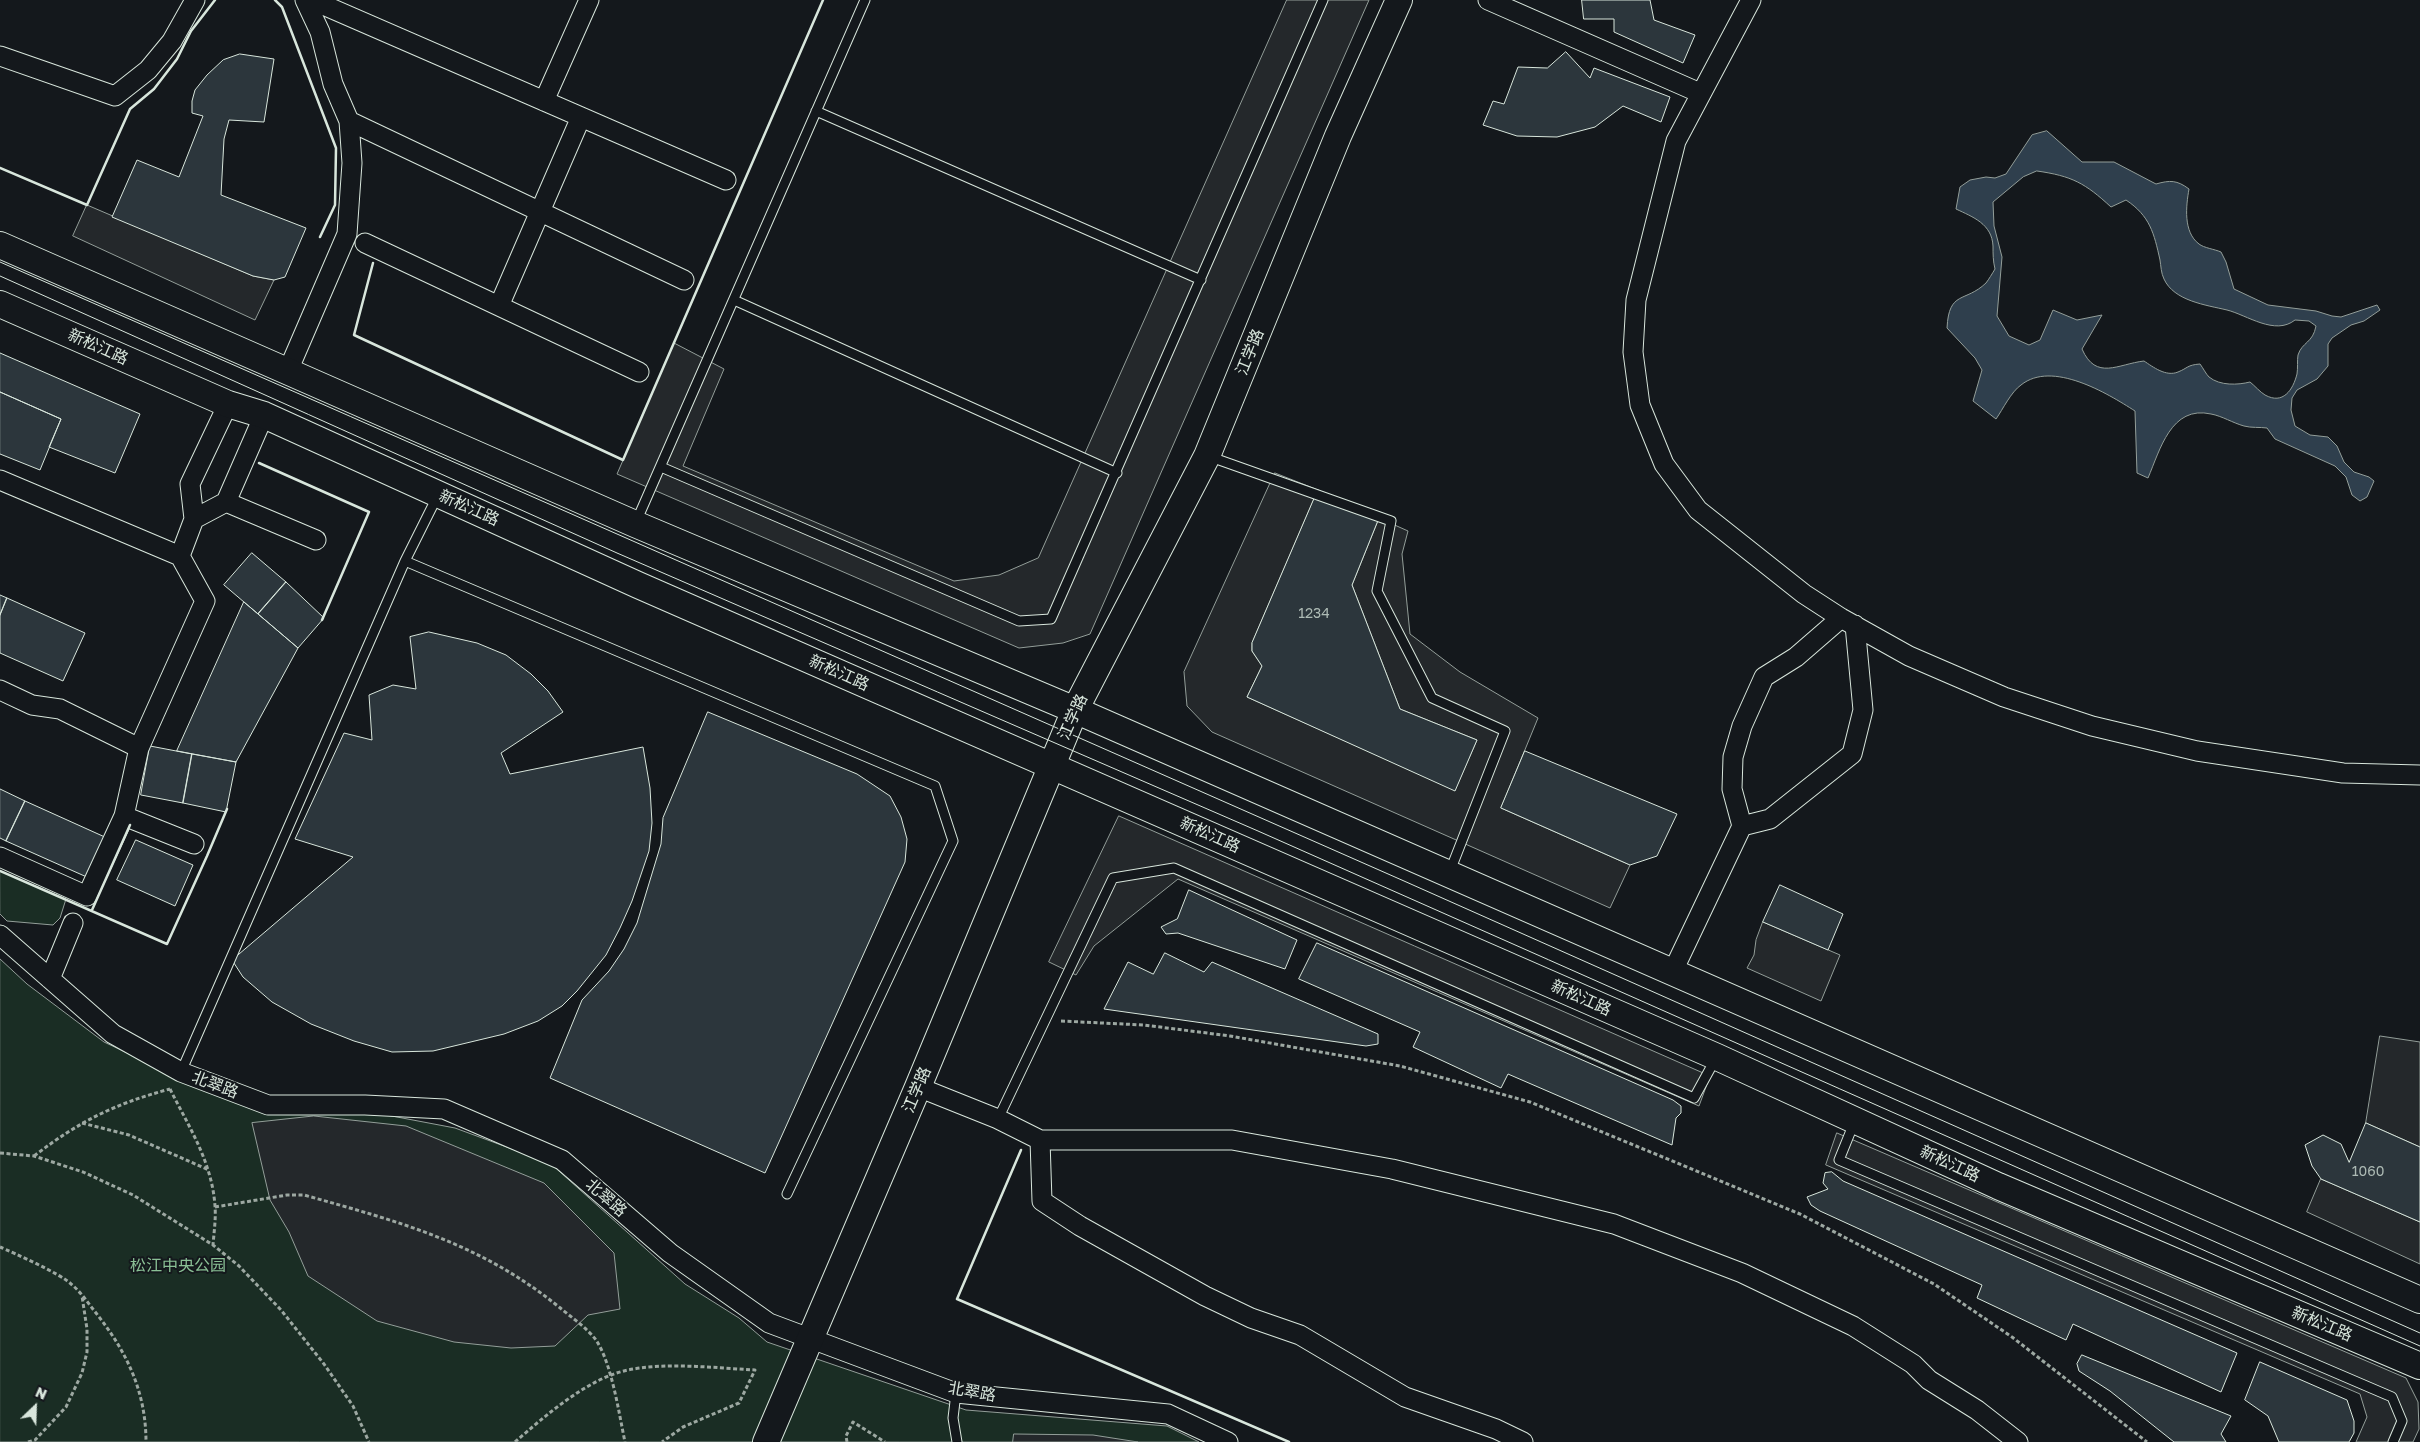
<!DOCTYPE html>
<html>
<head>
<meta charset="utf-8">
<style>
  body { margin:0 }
  #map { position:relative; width:2420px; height:1442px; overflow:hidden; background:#14181c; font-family:"Golos Text",sans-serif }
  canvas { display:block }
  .north { position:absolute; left:10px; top:1382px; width:50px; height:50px; -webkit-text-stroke:4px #14181c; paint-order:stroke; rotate:24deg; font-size:14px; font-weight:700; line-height:20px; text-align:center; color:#d8e6dc }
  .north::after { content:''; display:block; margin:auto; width:18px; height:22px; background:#d8e6dc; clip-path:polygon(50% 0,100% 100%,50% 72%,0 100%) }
</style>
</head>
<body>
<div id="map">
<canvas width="2420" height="1442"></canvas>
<div class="north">N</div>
</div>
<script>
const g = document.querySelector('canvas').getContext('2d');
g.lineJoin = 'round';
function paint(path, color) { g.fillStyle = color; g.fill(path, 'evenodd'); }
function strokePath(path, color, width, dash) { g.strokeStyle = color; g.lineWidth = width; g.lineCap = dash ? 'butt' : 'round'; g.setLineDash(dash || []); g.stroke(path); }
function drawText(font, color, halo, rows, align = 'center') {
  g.font = font + ' "Golos Text","Noto Sans SC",sans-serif'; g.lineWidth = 4; g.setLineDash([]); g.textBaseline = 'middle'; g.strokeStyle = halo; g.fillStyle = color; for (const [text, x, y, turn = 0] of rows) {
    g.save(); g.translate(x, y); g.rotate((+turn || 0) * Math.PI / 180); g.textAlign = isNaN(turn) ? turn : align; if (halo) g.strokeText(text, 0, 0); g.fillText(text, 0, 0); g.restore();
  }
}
const green = new Path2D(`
  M0,871L66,899L60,918L53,925L7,921L0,914Z
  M0,959L27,984L104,1042L217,1095L376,1113L455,1128L550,1163L685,1284L739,1318L767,1342L966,1410L1167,1426L1199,1442H0Z`);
const parking = new Path2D(`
  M1287,0H1369L1090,634L1063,643L1019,648L617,474L674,343L724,369L683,466L954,581L999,575L1038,558Z
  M87,205L253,276L274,280L255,320L73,236Z
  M1275,473L1318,490L1252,643V651L1262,666L1247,697L1455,790L1477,740L1400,709L1352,585L1379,518L1408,531L1402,554L1410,634L1460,672L1538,718L1501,808L1630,865L1610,908L1212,732L1187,706L1184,672Z
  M1119,816L1710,1076L1699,1106L1178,879L1094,946L1076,975L1049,962Z
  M1763,922L1840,955L1821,1001L1747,968L1754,955L1756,940Z
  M2380,1036L2420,1042V1147L2366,1123Z
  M314,1116L406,1126L544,1183L614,1253L620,1309L588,1315L555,1346L511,1348L454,1342L377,1321L308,1276L289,1232L270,1200L252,1123Z
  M1837,1133L2406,1378L2418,1402L2419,1429L2413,1442H2356L2367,1417L2360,1394L1826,1165Z
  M2321,1179L2420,1222V1264L2307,1212Z
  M1014,1434L1093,1435L1138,1442H1013Z`);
const water = new Path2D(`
  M2047,131L2082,162H2114L2156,184C2170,180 2177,180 2189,189C2186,206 2183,232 2199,244C2204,248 2214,249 2221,252L2226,262L2234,289L2268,305L2316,311L2332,316L2341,317L2377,305L2380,310L2364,321L2351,325L2332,338L2328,344V366L2317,379L2297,390L2292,398L2291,410L2295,426L2310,435L2328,437L2337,446L2344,462L2354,472L2369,477L2374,481L2367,497L2360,501L2352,495L2346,477L2335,466L2275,439L2267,428C2260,427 2251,428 2244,426C2233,423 2222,416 2211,414C2171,405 2160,450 2148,478L2137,473L2135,411C2107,393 2052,360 2021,385C2011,392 2003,409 1996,419L1973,401L1982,370L1975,358L1947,328C1949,290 1965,303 1986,283C1989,279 1992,274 1995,269C1993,261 1993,254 1993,246C1992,224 1973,217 1956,209L1960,187L1970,180L1986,177L1995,178L2006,174L2032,135ZM2037,171C2072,176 2085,183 2111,207L2126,200C2150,216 2154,233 2160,260C2161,266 2161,273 2164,279C2174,301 2206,305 2227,310C2247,315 2275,336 2295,320L2309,321L2316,326C2313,343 2302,342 2298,355C2297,361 2298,368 2297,374C2293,390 2283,405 2265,395C2260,392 2255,386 2250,382C2238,385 2220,386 2209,377C2206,374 2203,368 2200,364C2187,365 2188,368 2178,372C2166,377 2153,367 2144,361C2118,364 2096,381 2082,349L2102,315L2077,320L2053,310L2040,340L2029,345L2009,336L1997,316L2002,257L1994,226L1993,202L2023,177Z`);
const building = new Path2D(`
  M1582,0H1650L1654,20L1695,35L1683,63L1614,32V19H1584Z
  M1566,52L1590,78L1594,68L1670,97L1661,122L1623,106L1595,127L1557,137L1517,136L1483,125L1493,101L1504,104L1518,67L1547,68Z
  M240,54L274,59L264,122L229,120L224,139L221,195L306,228L285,277L274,280L253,276L112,217L137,160L179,177L203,116L192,113V101L195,90L207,75L223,60Z
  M0,353L140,414L115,473L49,447L61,419L0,392Z
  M0,392L61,419L40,470L0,454Z
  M1318,490L1379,518L1352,585L1400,709L1477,740L1455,791L1247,697L1262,666L1252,651V643Z
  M252,553L286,582L258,614L224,585Z
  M286,582L324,618L298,648L258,614Z
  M0,595L7,598L0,615Z
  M7,598L85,633L63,681L0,653V615Z
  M244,602L298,648L236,762L177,751Z
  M429,632L477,643L506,655L531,674L548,691L563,712L501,753L510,774L643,747L650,788L652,823L649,851L632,901L620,928L606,955L577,991L562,1006L538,1021L504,1034L433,1051L392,1052L354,1041L311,1024L272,1002L243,977L232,960L353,857L295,839L344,733L372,740L369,695L393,685L416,689L410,637Z
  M708,712L857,774L890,796L901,817L907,839L905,862L765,1173L550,1078L582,1000L609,971L624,949L637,923L661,844L663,818Z
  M150,746L192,754L183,803L141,795Z
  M1525,751L1677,814L1657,856L1630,865L1501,808Z
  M192,754L236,762L226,812L183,803Z
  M0,789L25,801L6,841L0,838Z
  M25,801L107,838L89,878L6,841Z
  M136,840L193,865L175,906L117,880Z
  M1780,885L1843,914L1828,950L1763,922Z
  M1189,890L1297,940L1285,969L1178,933L1166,934L1161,927L1177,919Z
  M1317,943L1673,1100L1681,1106V1113L1676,1118L1672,1145L1508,1074L1501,1088L1413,1047L1420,1032L1299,979Z
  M1165,953L1204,972L1212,962L1378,1034V1044L1366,1046L1104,1009L1128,962L1153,974Z
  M2366,1123L2420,1147V1222L2321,1179L2312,1166L2305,1145L2323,1135L2341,1144L2349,1162Z
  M1832,1172L1843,1181L2237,1353L2221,1392L2073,1324L2066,1340L1977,1298L1982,1285L1820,1211L1811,1205L1807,1197L1828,1189L1823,1183L1825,1173Z
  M2082,1355L2231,1416L2221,1434L2226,1442H2174L2110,1391L2079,1371L2077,1364Z
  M2260,1362L2347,1400L2354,1421V1433L2349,1442H2279L2268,1416L2245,1400Z`);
const path = new Path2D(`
  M1061,1021L1144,1025L1230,1036L1400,1066L1530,1102L1800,1214L1934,1284L2012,1337L2147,1442
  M170,1089C189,1127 212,1162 215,1206C216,1219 214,1232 213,1245
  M82,1123L129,1135L209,1170
  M0,1153L34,1156L83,1172L133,1195L213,1245L239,1266L281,1310L324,1364L353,1406L369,1442
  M34,1156C80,1121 114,1104 170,1089
  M215,1207L287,1195H304C400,1222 480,1243 559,1307C571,1317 587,1328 596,1340C612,1364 619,1414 625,1442
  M0,1247C14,1253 61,1274 71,1284C81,1292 88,1303 96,1313C127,1352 146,1392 146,1442
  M28,1442L35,1440L66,1407L82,1373L87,1352V1329L82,1296
  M515,1442C545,1416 588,1378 628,1370C667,1362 715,1368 755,1370L739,1403L683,1427L662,1442
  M847,1442L846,1436L853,1422L885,1442`);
const service = new Path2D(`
  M816,111L1201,280
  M734,300L1117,473
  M1208,456L1391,521L1377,591L1432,698L1505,731L1450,871
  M661,467L1019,621L1051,619L1323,0
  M636,522L865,0
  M405,561L935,786L953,841L787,1194
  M181,1072L405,561L437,497
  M998,1119L1113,878L1174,868L1694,1098L1716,1058
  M1854,1123L1839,1160L2392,1397L2402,1421L2393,1442
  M956,1393L953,1418L957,1442`);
const minor = new Path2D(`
  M312,0L726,180
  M1488,0L1700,93
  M1751,0L1676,141L1636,300L1633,352L1640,405L1664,464L1698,510L1804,594L1841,618L1909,656L2004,697L2092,726L2197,751L2343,773L2420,775
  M0,56L115,96L148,70L172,41L195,0
  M544,101L589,0
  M349,121L684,280
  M365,243L639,372
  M499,306L581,117
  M287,373L347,234L352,163L349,121L333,84L320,32L305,0
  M0,480L180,556L205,601L139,748L124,816L87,896L0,857
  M226,502L316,540
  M194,519L226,502L264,415
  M180,556L194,519L190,484L228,404
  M0,690L32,705L60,709L139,748
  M124,816L194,844
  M1742,826L1732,789L1733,757L1742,726L1764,677L1796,657L1841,618
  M0,935L113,1034L181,1072L268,1105H365L444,1109L562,1160L670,1253L769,1323L956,1393L1168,1414L1228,1442
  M1672,973L1742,826L1770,819L1852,754L1863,710L1855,625
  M50,979L73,923
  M918,1087L998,1119L1040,1140H1232L1392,1169L1614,1224L1742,1273L1853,1326L1913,1364L1929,1380L1977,1410L2018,1442
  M1040,1140L1042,1201L1080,1226L1205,1296L1251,1318L1300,1335L1405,1397L1496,1429L1523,1442`);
const secondary = new Path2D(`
  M0,245L635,524L1075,710L2420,1300
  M0,304L228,404L264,415L638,585L1717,1057L1998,1186L2420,1366
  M766,1442L918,1087L1075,710L1207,456L1338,136L1399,0`);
const tram = new Path2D(`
  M0,262L1404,881L2420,1333
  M0,276L617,553L1258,831L2420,1346`);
const wall = new Path2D(`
  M275,0L282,7L336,148L335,205L320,237
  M0,168L87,205L130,109L154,89L177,59L191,31L215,0
  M373,263L354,335L623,460L823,0
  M259,463L369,512L322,620
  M0,871L167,944L207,856L227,809
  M92,910L130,825
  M1021,1150L957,1299L1289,1442`);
const numberNames = [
  ["1234",1314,614],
  ["1060",2368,1172]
];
const streetNames = [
  ["新松江路",98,347,24],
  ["江学路",1250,352,-68],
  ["新松江路",469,508,24],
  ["新松江路",839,673,24],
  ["江学路",1073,717,-66],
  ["新松江路",1210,835,24],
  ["新松江路",1581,998,24],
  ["北翠路",215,1085,21],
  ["江学路",917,1090,-67],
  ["新松江路",1950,1164,25],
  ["北翠路",606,1198,41],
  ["新松江路",2322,1324,23],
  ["北翠路",972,1392,10]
];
const parkNames = [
  ["松江中央公园",178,1266]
];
paint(green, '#1a2d24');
strokePath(green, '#939e99', 1);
paint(parking, '#24282b');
strokePath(parking, '#939e99', 1);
paint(water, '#2f3f4d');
strokePath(water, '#939e99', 1);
paint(building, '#2c363c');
strokePath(building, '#d8e6dc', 1);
strokePath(service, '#d8e6dc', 11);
strokePath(minor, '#d8e6dc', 21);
strokePath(secondary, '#d8e6dc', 28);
strokePath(path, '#9da8a2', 3, [4, 2.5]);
strokePath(service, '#14181c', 9);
strokePath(minor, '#14181c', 19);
strokePath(secondary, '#14181c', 26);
strokePath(tram, '#d8e6dc', 1);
strokePath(wall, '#d8e6dc', 2.5);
drawText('14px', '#adbab4', null, numberNames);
drawText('16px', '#d8e6dc', '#14181c', streetNames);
drawText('16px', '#8ac095', '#14181c', parkNames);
</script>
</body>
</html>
